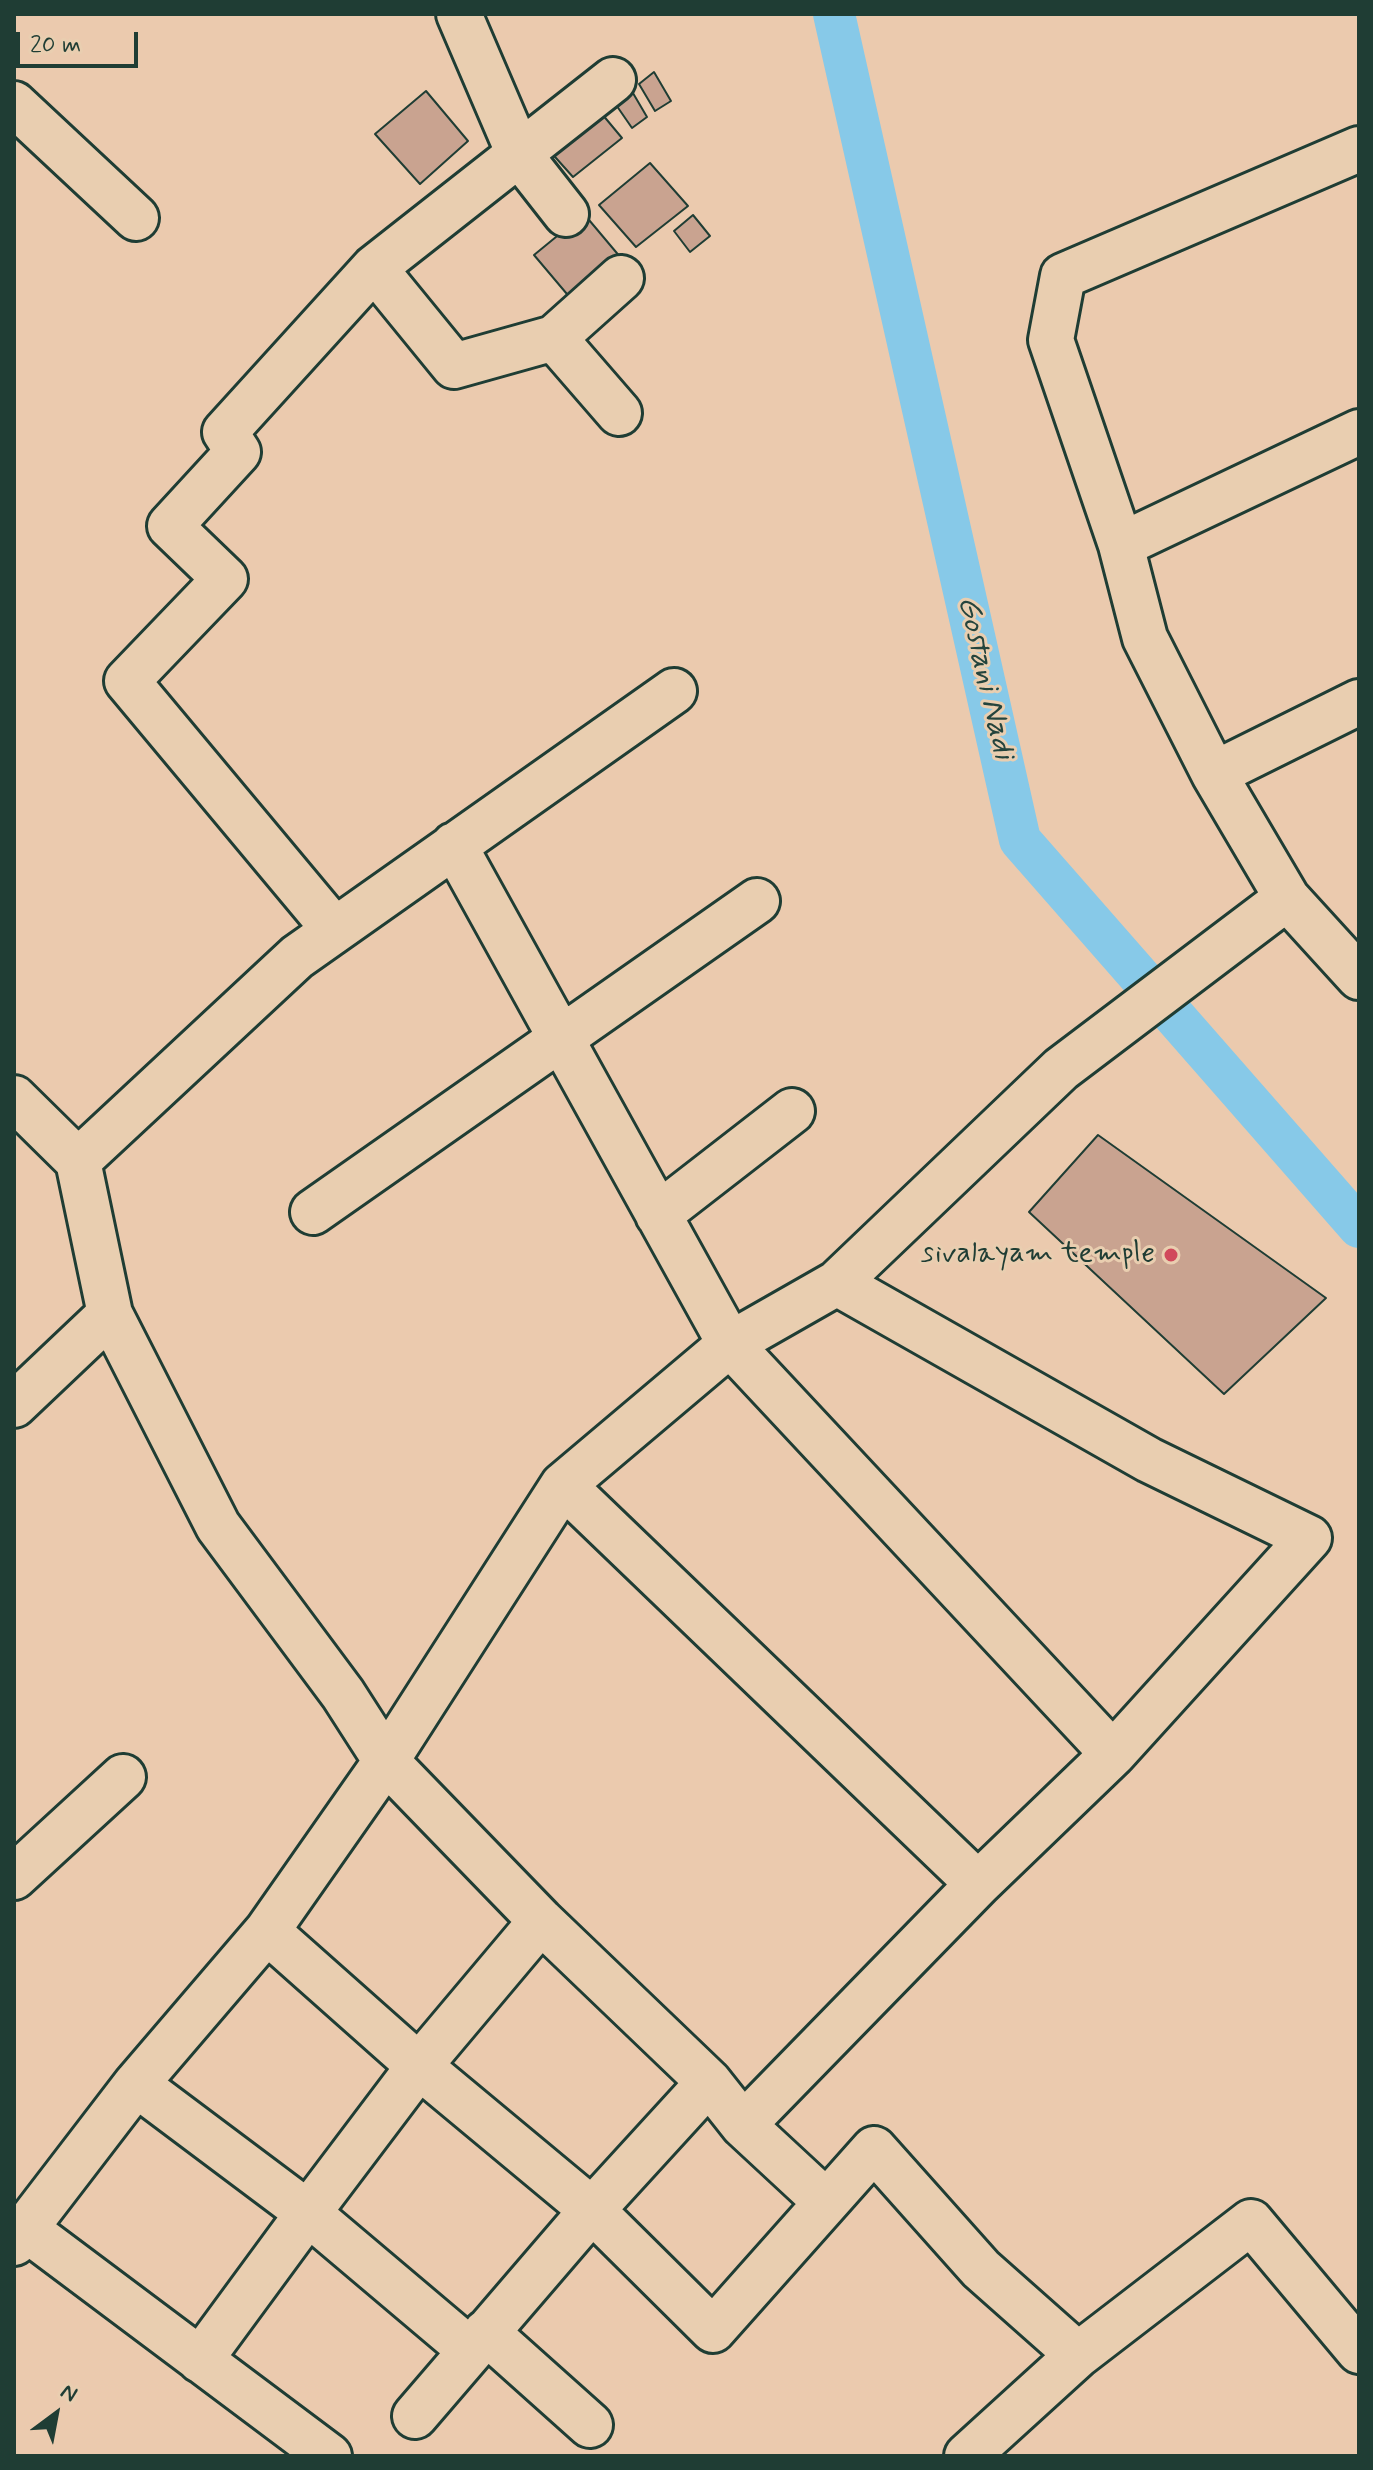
<!DOCTYPE html>
<html>
<head>
<meta charset="utf-8">
<style>
  body { margin:0 }
  #map { position:relative; width:1373px; height:2470px; overflow:hidden; background:#ebcaae; font-family:Mynerve,sans-serif }
  canvas { display:block }
  .frame { position:absolute; inset:0; border:16px solid #1f3d34; pointer-events:none }
  .north { position:absolute; left:16px; top:2374px; width:80px; height:80px; -webkit-text-stroke:6px #e9ceb0; paint-order:stroke; rotate:32deg; font-size:22px; font-weight:700; line-height:32px; text-align:center; color:#1f3d34 }
  .north::after { content:''; display:block; margin:auto; width:28px; height:36px; background:#1f3d34; clip-path:polygon(50% 0,100% 100%,50% 72%,0 100%) }
  .scale { position:absolute; left:16px; top:32px; width:122px; height:36px; box-sizing:border-box; border:4px solid #1f3d34; border-top:0; padding-left:10px; font-size:24px; line-height:28px; white-space:nowrap; color:#1f3d34; -webkit-text-stroke:6px #e9ceb0; paint-order:stroke }
</style>
</head>
<body>
<div id="map">
<canvas width="1373" height="2470"></canvas>
<div class="frame"></div>
<div class="north">N</div>
<div class="scale">20 m</div>
</div>
<script>
const g = document.querySelector('canvas').getContext('2d');
g.lineJoin = 'round';
function strokePath(path, color, width, dash) { g.strokeStyle = color; g.lineWidth = width; g.lineCap = dash ? 'butt' : 'round'; g.setLineDash(dash || []); g.stroke(path); }
function paint(path, color) { g.fillStyle = color; g.fill(path, 'evenodd'); }
function drawText(font, color, halo, rows, align = 'center') {
  g.font = font + ' Mynerve,sans-serif'; g.lineWidth = 6; g.setLineDash([]); g.textBaseline = 'middle'; g.strokeStyle = halo; g.fillStyle = color; for (const [text, x, y, turn = 0] of rows) {
    g.save(); g.translate(x, y); g.rotate((+turn || 0) * Math.PI / 180); g.textAlign = isNaN(turn) ? turn : align; if (halo) g.strokeText(text, 0, 0); g.fillText(text, 0, 0); g.restore();
  }
}
const canal = new Path2D(`
  M834,14L1020,840L1359,1227`);
const building = new Path2D(`
  M654,72L671,101L655,111L639,84Z
  M630,88L647,117L632,128L612,99Z
  M426,91L468,141L420,184L375,134Z
  M597,108L622,138L573,177L547,148Z
  M650,163L688,206L636,247L599,205Z
  M584,214L621,258L572,300L534,255Z
  M693,215L710,236L690,252L674,231Z
  M1098,1135L1326,1298L1224,1394L1029,1212Z`);
const minor = new Path2D(`
  M459,14L519,154L566,214
  M14,104L136,218
  M1359,149L1063,276L1051,340L1121,545L1145,638L1214,774L1287,898L1359,977
  M374,268L454,366L554,338L621,278
  M554,338L619,413
  M1121,545L1359,432
  M1214,774L1359,702
  M454,845L730,1344L1113,1754
  M334,929L127,681L225,579L170,526L238,452L225,432L374,268L613,80
  M14,1098L78,1161L110,1314L218,1526L343,1694L386,1761L541,1921L709,2082L743,2125L826,2202
  M78,1161L297,957L674,691
  M313,1212L757,901
  M658,1215L792,1111
  M14,1405L110,1314
  M563,1485L978,1884
  M14,1877L123,1777
  M267,1931L419,2066L592,2210L713,2330L874,2149L981,2269L1078,2355
  M136,2084L308,2213L470,2350
  M743,2125L978,1884L1113,1754L1309,1538L1149,1460L837,1283
  M26,2229L329,2456
  M14,2243L136,2084L267,1931L386,1761L563,1485L730,1344L837,1283L1061,1069L1287,898
  M486,2332L590,2425
  M200,2360L308,2213L419,2066L541,1921
  M415,2416L592,2210L709,2082
  M967,2456L1078,2355L1251,2222L1359,2351`);
const markers = [
  [1171,1255,8,"#d1495b"]
];
const poiNames = [
  ["sivalayam temple",1155,1255]
];
const waterNames = [
  ["Gostani Nadi",984,678,77]
];
strokePath(canal, '#87c9e8', 42);
paint(building, '#c9a390');
strokePath(building, '#1f3d34', 2);
strokePath(minor, '#1f3d34', 50);
strokePath(minor, '#e9ceb0', 44);
for (const [x, y, r, color] of markers) { const dot = new Path2D(); dot.arc(x, y, r, 0, 2 * Math.PI); g.fillStyle = color; g.fill(dot); strokePath(dot, '#e9ceb0', 3); }
drawText('30px', '#1f3d34', '#e9ceb0', poiNames, 'right');
drawText('italic 32px', '#24443d', '#e9ceb0', waterNames);
</script>
</body>
</html>
